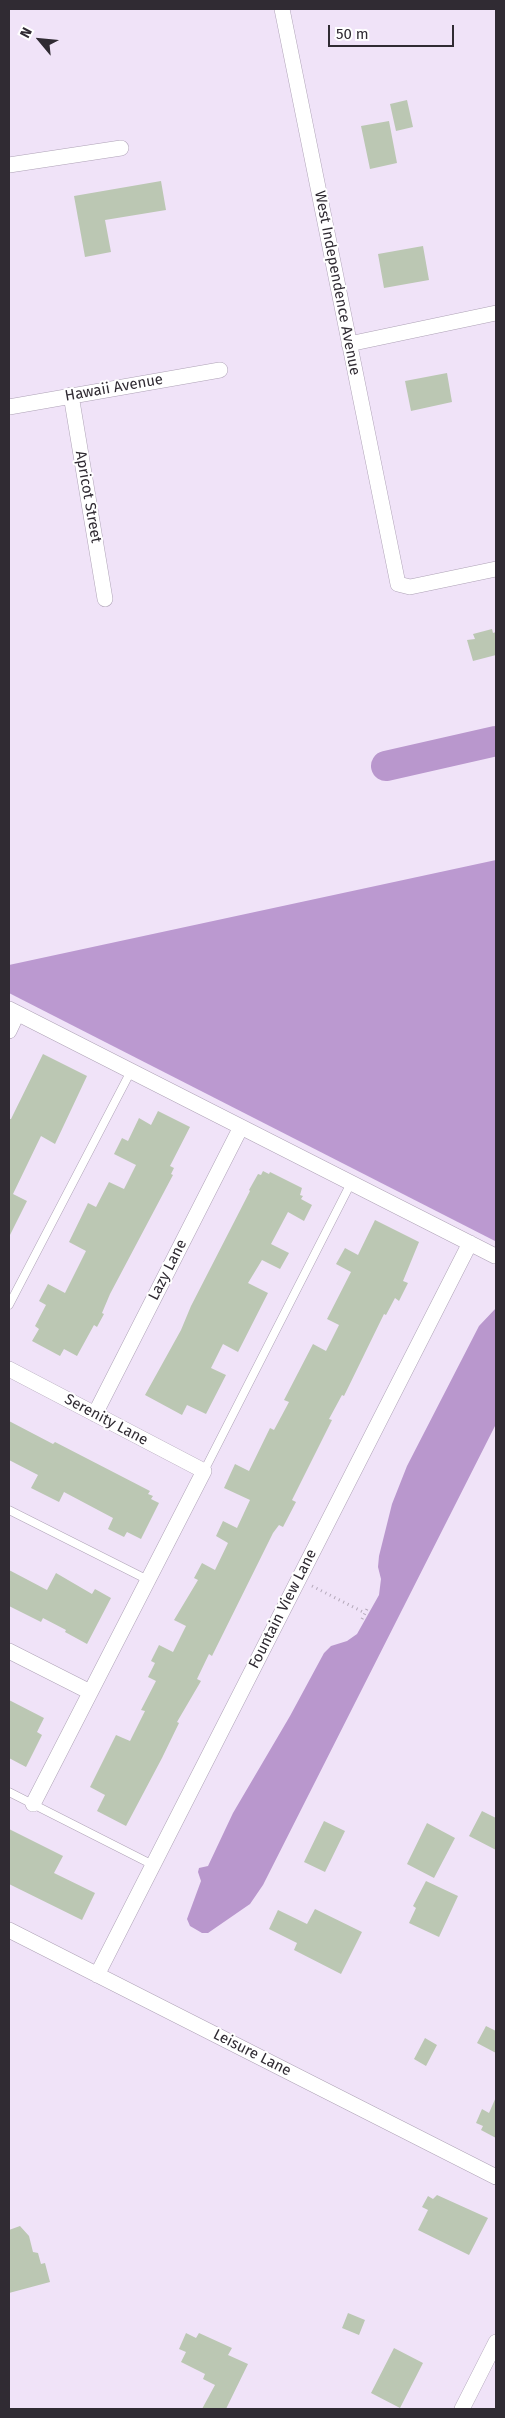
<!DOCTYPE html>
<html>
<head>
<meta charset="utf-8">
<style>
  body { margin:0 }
  #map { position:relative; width:505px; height:2418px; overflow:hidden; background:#f0e3f8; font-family:"Fira Sans",sans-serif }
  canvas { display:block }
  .frame { position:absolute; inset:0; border:10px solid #302b33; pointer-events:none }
  .north { position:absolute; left:15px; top:15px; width:50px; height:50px; -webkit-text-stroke:4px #fff; paint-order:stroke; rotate:298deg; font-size:14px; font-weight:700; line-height:20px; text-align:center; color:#302b33 }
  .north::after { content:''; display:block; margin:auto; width:18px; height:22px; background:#302b33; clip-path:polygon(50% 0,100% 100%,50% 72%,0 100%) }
  .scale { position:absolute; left:328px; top:25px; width:126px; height:22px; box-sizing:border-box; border:2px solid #302b33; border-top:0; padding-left:6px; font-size:15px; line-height:18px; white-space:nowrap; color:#302b33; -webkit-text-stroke:4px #fff; paint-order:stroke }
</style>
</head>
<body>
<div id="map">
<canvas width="505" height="2418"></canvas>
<div class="frame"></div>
<div class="north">N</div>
<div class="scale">50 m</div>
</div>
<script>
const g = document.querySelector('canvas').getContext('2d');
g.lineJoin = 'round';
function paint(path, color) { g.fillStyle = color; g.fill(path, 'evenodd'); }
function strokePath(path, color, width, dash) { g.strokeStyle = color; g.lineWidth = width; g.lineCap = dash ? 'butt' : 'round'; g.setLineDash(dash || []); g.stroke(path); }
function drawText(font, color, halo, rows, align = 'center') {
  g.font = font + ' "Fira Sans",sans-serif'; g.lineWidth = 4; g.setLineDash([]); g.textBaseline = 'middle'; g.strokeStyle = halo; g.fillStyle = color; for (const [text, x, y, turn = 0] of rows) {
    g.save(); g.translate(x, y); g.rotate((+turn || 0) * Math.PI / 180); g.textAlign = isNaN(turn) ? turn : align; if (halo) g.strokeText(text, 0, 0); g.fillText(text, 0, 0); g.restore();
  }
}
const forest = new Path2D(`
  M496,860L495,1241L9,993V965Z`);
const water = new Path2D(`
  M496,1308V1424L263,1885L250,1904L208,1933H202L190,1926L187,1919L201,1881L198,1872L199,1868L208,1866L233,1813L290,1716L324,1653L331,1646L347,1641L357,1634L379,1595L381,1579L378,1567L379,1556L392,1504L407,1466L479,1326Z`);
const river = new Path2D(`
  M386,766L496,741`);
const building = new Path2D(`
  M407,100L413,127L396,131L390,104Z
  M389,121L397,163L370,169L361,126Z
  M161,181L166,210L105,220L111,252L85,257L74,196Z
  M423,246L429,280L384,288L378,254Z
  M447,373L452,402L411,411L405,381Z
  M492,629L493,633L496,632V655L473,661L467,640L475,639L473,634Z
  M43,1054L87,1076L55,1144L41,1136L13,1194L27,1201L9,1237V1119H11Z
  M158,1111L190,1127L170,1166L174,1168L171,1174L173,1175L110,1294L102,1313L104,1314L97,1327L94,1325L77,1356L64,1349L60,1356L32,1341L39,1329L35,1326L46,1305L39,1301L48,1284L65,1293L86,1251L69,1242L88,1203L96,1207L109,1182L124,1189L136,1165L114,1154L122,1138L128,1141L139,1118L151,1125Z
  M263,1171L269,1174L270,1172L302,1188L300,1195L303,1196L301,1199L312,1205L304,1221L288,1212L271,1244L289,1253L280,1269L262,1260L248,1283L268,1293L238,1352L223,1344L211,1368L226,1375L206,1414L187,1405L182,1415L145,1395L181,1330L191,1306L250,1191L249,1190L258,1174L261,1175Z
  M375,1220L419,1242L403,1281L408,1283L399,1301L395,1298L386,1315L384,1314L344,1396L342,1395L329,1419L332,1420L292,1500L296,1502L283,1527L279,1525L273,1533L212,1656L209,1654L197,1679L201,1681L177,1722L179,1723L162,1758L126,1826L97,1811L105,1795L90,1787L116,1735L130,1741L145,1711L141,1710L156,1681L148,1677L155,1663L151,1661L159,1645L173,1652L186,1626L174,1620L198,1580L194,1578L202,1563L215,1570L228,1543L216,1536L223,1521L237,1528L250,1500L224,1488L235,1464L249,1471L270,1428L274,1430L289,1402L284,1400L313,1344L326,1351L339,1325L327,1319L351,1272L336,1264L345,1248L358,1255Z
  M9,1421L53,1444L55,1442L150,1491L148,1494L153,1496L151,1499L159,1503L141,1539L127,1532L124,1537L108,1529L113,1518L64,1492L59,1502L31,1488L38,1475L9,1460Z
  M9,1570L47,1590L56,1573L92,1594L95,1589L111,1598L87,1644L65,1632L66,1630L43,1618L41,1622L9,1606Z
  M9,1700L44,1718L37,1732L42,1735L26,1767L9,1758Z
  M482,1811L496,1818V1850L469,1836Z
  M324,1821L345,1831L325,1872L304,1862Z
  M427,1823L455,1838L434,1878L407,1864Z
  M9,1829L63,1856L54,1873L95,1893L82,1920L9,1884Z
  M426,1881L458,1896L439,1937L409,1923L416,1908L413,1906Z
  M315,1909L362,1932L341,1974L294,1950L297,1943L269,1929L278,1910L307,1924Z
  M486,2026L496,2031V2053L477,2043Z
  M425,2038L437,2045L426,2066L414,2059Z
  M496,2097V2138L481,2130L483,2126L476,2123L482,2109L489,2113Z
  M437,2195L488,2218L469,2255L418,2230L428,2210L422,2207L428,2196L433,2199Z
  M20,2226L29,2236L33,2252L38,2253L41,2264L45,2263L50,2282L9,2293V2230Z
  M348,2313L365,2320L359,2335L342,2328Z
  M186,2333L196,2338L199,2333L232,2348L228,2355L248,2364L226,2409H202L215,2385L203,2379L205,2374L181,2362L186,2352L179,2349Z
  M394,2348L423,2363L400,2408L371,2393Z`);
const path = new Path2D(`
  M312,1586L365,1613
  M362,1619L368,1607`);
const service = new Path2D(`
  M9,1305L131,1071
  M204,1471L351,1183
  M9,1510L148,1580
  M9,1792L153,1865`);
const minor = new Path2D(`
  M282,9L398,584L410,587L496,569
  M9,165L121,148
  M349,344L496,313
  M71,395L105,599
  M9,407L220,370
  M9,1009L495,1256
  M9,1031L17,1014
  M9,1369L204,1471L33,1804
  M95,1414L241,1127
  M9,1651L90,1692
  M9,1930L496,2177
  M97,1975L470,1243
  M462,2409L496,2342`);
const streetNames = [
  ["West Independence Avenue",337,283,79],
  ["Hawaii Avenue",114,388,-10],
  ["Apricot Street",88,497,80],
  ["Lazy Lane",168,1270,-63],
  ["Serenity Lane",106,1420,28],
  ["Fountain View Lane",283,1609,-63],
  ["Leisure Lane",252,2053,27]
];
paint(forest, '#bb99d0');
paint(water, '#b997cd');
strokePath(river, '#b997cd', 30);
paint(building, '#bbc7b3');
strokePath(service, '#aea2b6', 9);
strokePath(minor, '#aea2b6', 16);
strokePath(path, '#b4a9ba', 3, [1, 4]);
strokePath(service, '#fff', 8);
strokePath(minor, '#fff', 15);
drawText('15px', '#302b33', '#fff', streetNames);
</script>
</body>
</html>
